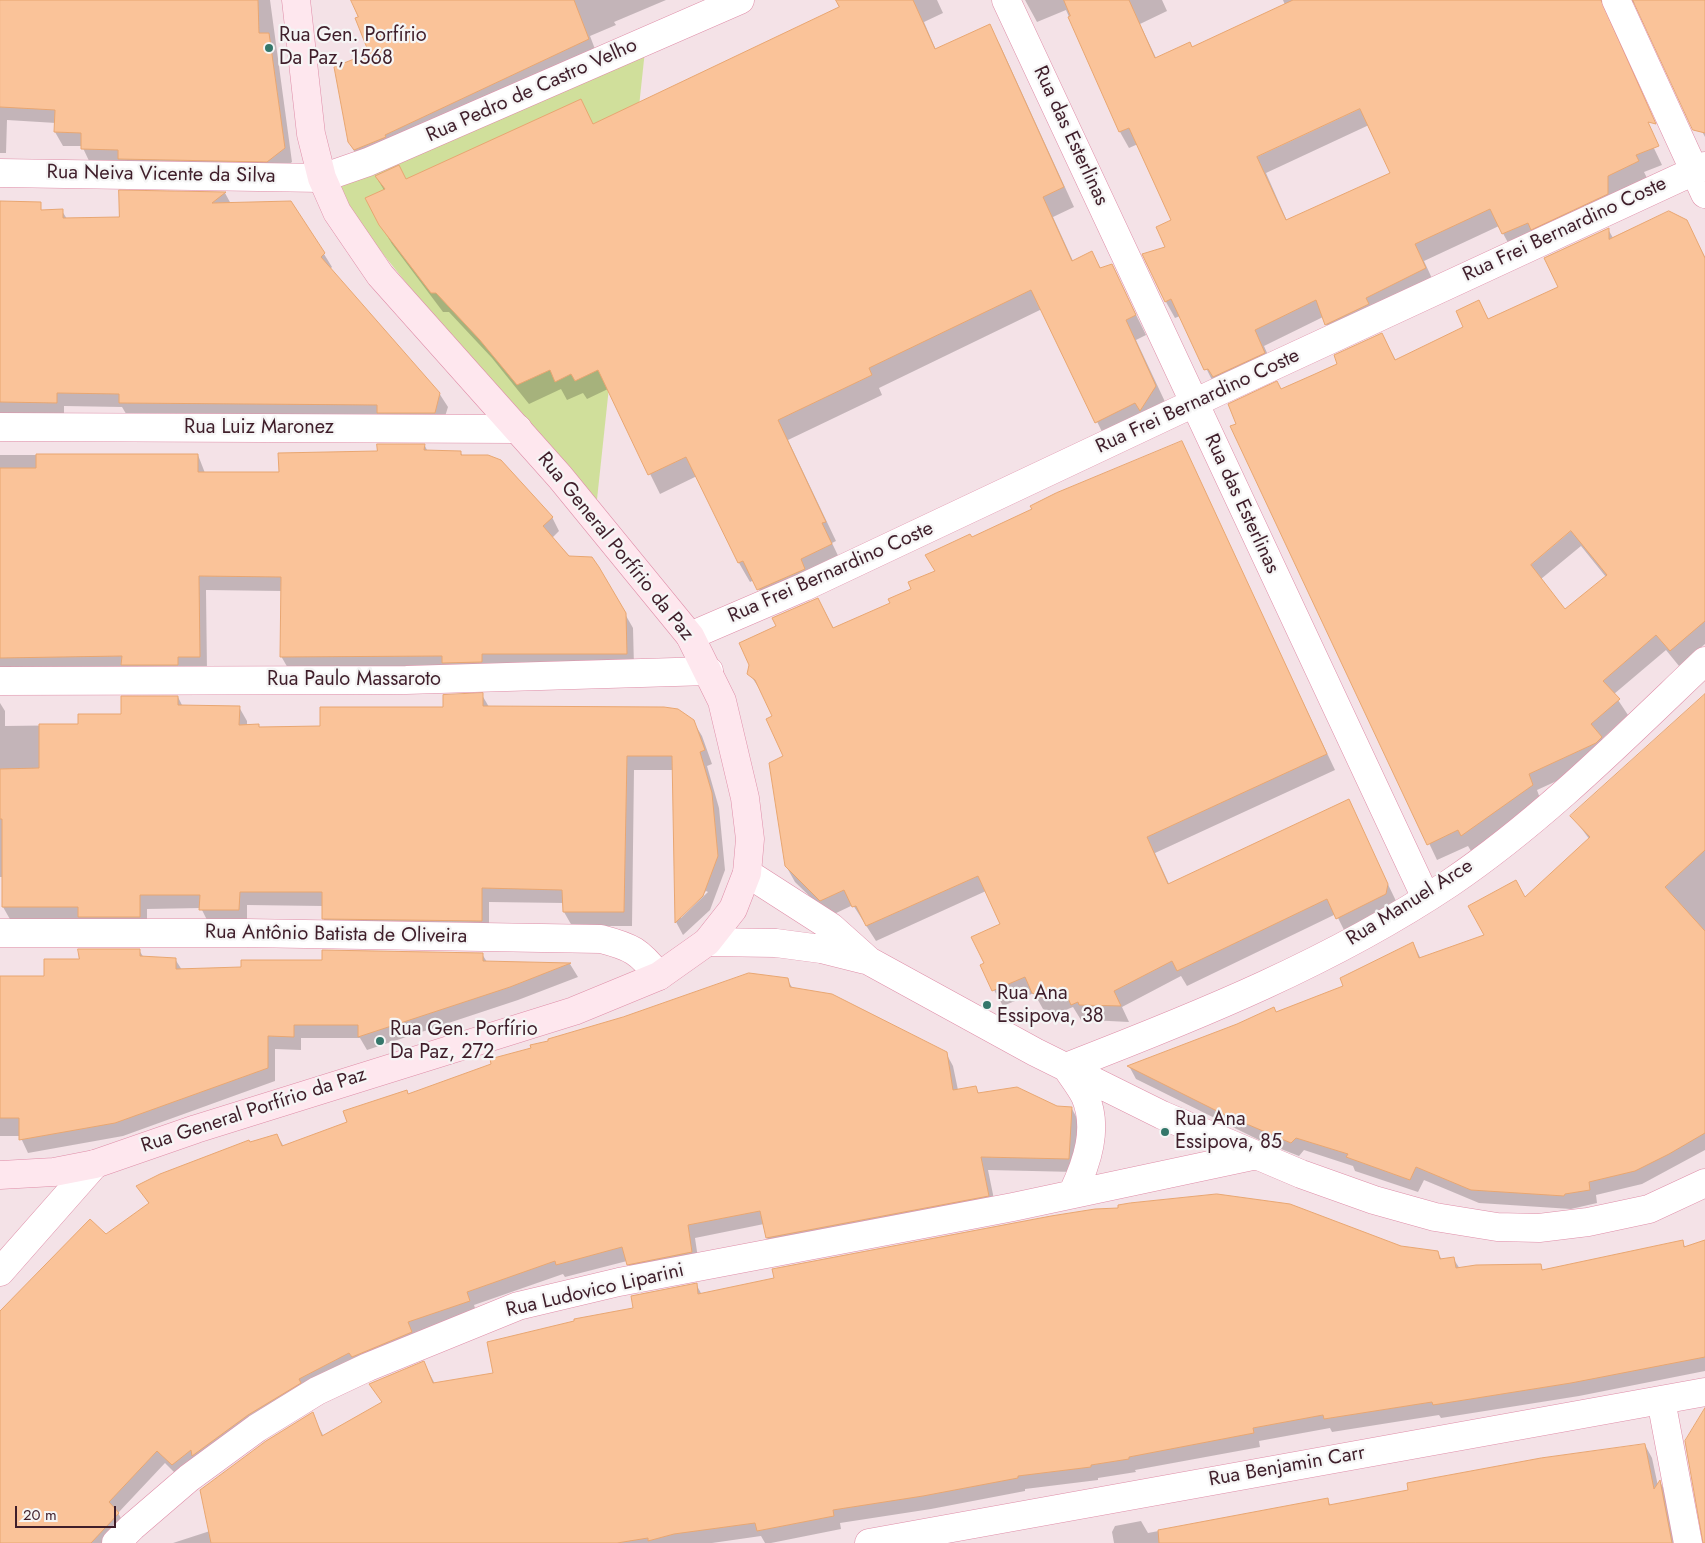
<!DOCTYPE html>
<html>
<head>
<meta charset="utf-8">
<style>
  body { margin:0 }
  #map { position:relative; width:1705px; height:1543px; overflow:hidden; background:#f4e2e7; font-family:Jost,sans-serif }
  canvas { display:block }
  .scale { position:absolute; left:15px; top:1506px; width:101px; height:22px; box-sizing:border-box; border:2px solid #3f1e2a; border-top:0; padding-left:6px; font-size:15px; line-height:18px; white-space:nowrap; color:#3f1e2a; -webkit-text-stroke:4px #f5f5f5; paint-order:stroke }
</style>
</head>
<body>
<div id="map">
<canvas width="1705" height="1543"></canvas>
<div class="scale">20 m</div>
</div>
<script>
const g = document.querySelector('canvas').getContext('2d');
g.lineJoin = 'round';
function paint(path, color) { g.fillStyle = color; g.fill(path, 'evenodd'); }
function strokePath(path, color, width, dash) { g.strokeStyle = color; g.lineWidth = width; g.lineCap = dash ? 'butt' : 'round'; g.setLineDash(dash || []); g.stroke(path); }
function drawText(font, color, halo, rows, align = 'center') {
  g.font = font + ' Jost,sans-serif'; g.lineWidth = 4.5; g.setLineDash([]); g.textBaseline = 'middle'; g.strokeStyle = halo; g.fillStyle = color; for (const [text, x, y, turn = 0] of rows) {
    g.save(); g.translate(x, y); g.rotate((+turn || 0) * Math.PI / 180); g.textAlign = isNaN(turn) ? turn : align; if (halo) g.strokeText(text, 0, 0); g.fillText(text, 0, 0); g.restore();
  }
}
const green = new Path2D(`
  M646,41L595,518L322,178Z`);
const shadow = new Path2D(`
  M0,0H270L292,162L275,175L90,163L82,146H63L55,132L56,123L7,120L6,153H0Z
  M352,0H666L614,22L616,25L590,36L598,57L359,160L349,142L371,53Z
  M837,0H937L943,13L924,22L936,50L989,26L1000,45L1074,207L1053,217L1073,261L1092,253L1101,269L1112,266L1146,335L1136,340L1167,406L1107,442L1042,309L879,388L882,395L788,440L836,541L832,543L842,564L770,609L754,580L750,582L739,563L697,476L660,494L608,389L587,399L583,393L567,400L561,389L529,404L492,358L449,312H443L392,244L380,224L384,190L376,177L406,180L580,101L593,125L841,8Z
  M1025,0H1162L1167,11L1140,24L1156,58L1192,49L1285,5L1283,0H1705V137L1636,4L1628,1L1609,15L1617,71L1662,165L1644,172L1647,178L1512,250L1499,226L1424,261L1435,285L1335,341L1323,317L1264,346L1274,369L1215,386L1180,316L1175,318L1166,302L1167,248L1173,220L1138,144L1129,148L1120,132L1066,10L1037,22ZM1369,125L1391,173L1287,221L1266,173Z
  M120,192L225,193L231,204L324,254L332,267L330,269L439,393L448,407L442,426L128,417L122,407L64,406V416L0,415V220L62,211L67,219L120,218Z
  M1686,221L1705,257V644L1679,666L1666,650L1614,694L1628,715L1602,739L1610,754L1605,759L1537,790L1541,801L1471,851L1468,846L1437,860L1232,427L1281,390L1339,364L1382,334L1396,361L1465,328L1479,302L1489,320L1559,288L1608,229L1613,238ZM1581,546L1606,577L1565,610L1541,579Z
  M1181,443L1335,770L1155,853L1169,884L1348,801L1396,901L1394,910L1346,934L1336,914L1187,986L1181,976L1122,1007L1129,1022L1089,1020L1088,1018L1081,1020L1073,1007L1056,1014L1043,1009L1034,993L1003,1006L994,990L985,964L1001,925L986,891L876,941L853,905L830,916L795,882L786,866L785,757L774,717L763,694L749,673L777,626L818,599L834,629L892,604L937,572L971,539Z
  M425,446L428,452H460L463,456L552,517L559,531L552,538L625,614L633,628L634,667L289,670L281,656L282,591L206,590L207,671L0,683V455H198L205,473H280L378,452Z
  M482,695L489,707L693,721L702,736L712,764L707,766L719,808L725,870L710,910L683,935L676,922L673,770H634L632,926H572L564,912V903L489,902V935L331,932L323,918V906L247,905V924H209L201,908L147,909V931L11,921L3,907V877H0V703L5,711V726L80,725L122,715L178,697L183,707H239L247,721V726H258L260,729L321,728L444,709ZM706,891L708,892L681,918V914Z
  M1705,695V1150L1642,1184L1596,1195L1597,1203L1571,1209L1479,1203L1424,1180L1418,1192L1355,1171L1353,1166L1304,1150L1299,1156L1263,1142L1136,1079L1129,1066L1344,987L1413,943L1421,959L1486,936L1590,840L1572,816Z
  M139,950L144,958L175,959L182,970L242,969L323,962L482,954L487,962L570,964L578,977L518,1000L367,1050L360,1038H301V1050L275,1049V1081L123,1136L28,1153L20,1136H0V977H45L80,960Z
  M787,979L793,989L946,1053L953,1066L958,1090L976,1088L979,1094L1072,1109L1079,1122L1076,1172L988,1170L996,1209L775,1251L767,1238L764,1224L695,1238L699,1265L635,1277L627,1261L565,1277L563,1274L474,1305L477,1314L180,1478L165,1463L118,1513L126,1527L114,1543H0V1313L149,1204L138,1186L250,1143L277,1135L284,1147L348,1122L408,1095Z
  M1705,1241V1371L1579,1396L1441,1418L1439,1415L1332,1432L1330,1428L1259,1441L1260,1447L1135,1470L1136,1472L1098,1478V1480L1025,1489V1491L931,1509L840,1523L841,1529L771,1543H765L761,1536L712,1543H173L210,1531L312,1414L324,1437L383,1403L424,1363L435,1384L494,1374L634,1309L696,1284L702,1295L1401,1247L1438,1253L1442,1260L1453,1258L1460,1269L1540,1265L1543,1271L1682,1242L1686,1248Z
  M1645,1445L1652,1458L1658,1486L1660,1482L1667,1494L1676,1543H1114L1112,1532L1115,1526L1141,1521L1148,1533L1327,1499L1331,1506Z`);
const building = new Path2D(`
  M0,0H258L259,33H269L285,148L267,162L118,159V150L81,149V133L54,132L55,110L0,107Z
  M351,0H574L589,39L385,135L386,137L354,150L348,142L334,67L369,53L355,18L358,17Z
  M836,0H913L935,49L990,24L1064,187L1043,197L1072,261L1092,251L1100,268L1112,264L1136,315L1126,320L1156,386L1140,411L1135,403L1095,423L1031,290L869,368L872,375L778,420L826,522L822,523L832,544L801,559L805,569L757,590L743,561L738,563L686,457L648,475L598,370L575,381L571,374L555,382L550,370L517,385L479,339L436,293H431L379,225L365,198L385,189L375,176L399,165L406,179L581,99L593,124L839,7Z
  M1064,0H1129L1155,58L1190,42L1192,47L1293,0H1601L1656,124L1648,122L1659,146L1636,155L1639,161L1608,176V194L1531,230L1528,223L1502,234L1490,209L1415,244L1426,268L1366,298L1369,304L1325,325L1316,300L1255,330L1265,353L1213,377L1208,369L1204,370L1171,299L1165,302L1142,254L1165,247L1156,227L1171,220L1129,128L1119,132L1068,17L1070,16ZM1360,109L1390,173L1286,220L1257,157Z
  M1633,0H1705V133L1693,130Z
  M119,190L226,192L212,203L291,201L325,253L321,257L440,393L435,413H377V405L119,403V394L57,393V403L0,402V201L41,202V210L63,209V218L119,217Z
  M1669,211L1687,220L1705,258V621L1670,651L1656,635L1603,681L1620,699L1591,724L1602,737L1596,743L1529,774L1533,785L1461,836L1458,830L1427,845L1230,426L1236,424L1228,404L1277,381L1281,389L1315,374L1337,364L1334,355L1382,333L1395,360L1463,327L1456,311L1479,300L1488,319L1558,287L1544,258L1609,228V239ZM1571,531L1607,575L1565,609L1531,565Z
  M1182,441L1327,754L1147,837L1168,884L1349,799L1388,884L1386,894L1336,919L1327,899L1177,971L1172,961L1114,991L1121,1006L1079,1005L1078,1002L1071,1005L1065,991L1046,999L1032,993L1025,977L992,991L980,965L984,963L971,937L1000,924L978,876L866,926L856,906L852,907L844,890L820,901L785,866L769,763L783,756L766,719L772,716L755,680L747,674L749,665L739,643L776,626L772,618L818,598L833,628L890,603L888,599L911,589L908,582L935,571L925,555L970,534L972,537L1032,509L1030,506L1056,493Z
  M377,444H425L424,450L461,451V455H488L501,460L553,517L543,526L569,556L592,557L599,567L626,613L627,654H482V662L442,663V656L280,657L281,577L199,576L200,657H178V665H121L122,656L0,658V468H36V454H198V472H279L278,453L377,451Z
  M483,693V706L664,707L678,709L694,720L705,750L700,752L712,793L718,856L703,896L675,923L672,756H627L624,912H563L562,890L482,888V921L322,919V892H240L239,910H199L200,895H140V917H78V907H2V819H0V769L39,768V724H78V714H121V696H178V705L240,706L239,725L259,724V727L320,726V707H443V695Z
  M1705,694V850L1665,887L1705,931V1133L1669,1154L1635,1171L1589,1182L1590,1190L1565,1194L1564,1196L1471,1190L1416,1167L1410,1180L1346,1157L1348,1154L1296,1138L1291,1143L1221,1113L1127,1066L1237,1024L1274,1007L1276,1012L1343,986L1340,978L1413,942L1419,958L1484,935L1468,906L1516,880L1525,897L1590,837L1570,816Z
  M78,949H140V956L176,958V969L241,967V960H322V950L483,953V961L571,963L510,987L358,1037V1025H294V1037L268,1036V1068L115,1123L19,1140V1118H0V976H44V959H79Z
  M749,973L788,978L790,987L832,994L947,1052L953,1090L976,1086L978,1093L1017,1087L1057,1106L1072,1107L1069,1159L981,1157L989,1196L766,1238L760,1211L688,1225L692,1252L627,1265L622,1247L556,1265L555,1261L467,1292L470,1301L408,1322L412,1332L352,1357L349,1353L299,1379L301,1383L248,1415L192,1456L191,1450L172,1465L157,1451L109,1502L119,1513L91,1543H0V1311L90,1219L106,1234L149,1203L136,1186L160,1174L249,1140L250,1142L277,1134L282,1146L347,1122L343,1111L407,1090L408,1094L491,1064L490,1059L531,1048L530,1045L548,1041V1039L623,1017Z
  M1217,1194L1290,1204L1401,1246L1438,1251L1440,1259L1454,1257L1456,1268L1476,1265L1541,1264L1542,1270L1683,1240L1684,1247L1705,1240V1357L1571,1383L1433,1405L1432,1402L1324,1419L1323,1415L1253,1428L1254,1433L1129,1457V1459L1091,1465V1467L1018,1476V1478L923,1496L833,1510L834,1516L757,1531L755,1523L674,1534L648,1541V1538L617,1543H211L200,1490L266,1441L313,1412L322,1436L382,1402L369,1384L424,1361L433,1383L493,1373L487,1342L574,1321V1319L633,1308L631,1296L697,1283L698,1294L774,1278L772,1269L1051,1216L1095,1209L1118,1208V1205L1130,1203Z
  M1705,1408V1543H1703L1685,1441Z
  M1645,1444L1654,1489L1660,1480L1672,1543H1159L1158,1530L1328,1498L1329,1505L1408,1490L1407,1483L1433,1478L1541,1458Z`);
const street = new Path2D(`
  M1006,0L1426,898
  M1616,0L1705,194
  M0,173L322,178L368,162L740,0
  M0,427L518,429
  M690,636L804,587L1228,387L1705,166
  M0,681L406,680L709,671
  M747,873L831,927L869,961L1035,1052L1162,1115L1301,1174L1374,1200L1435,1217L1497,1227L1539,1228L1588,1222L1649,1209L1705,1183
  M0,933H246L601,939C632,947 639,951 659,976
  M707,942L776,943L821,949L865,960
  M1073,1192C1087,1163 1099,1128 1085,1096C1080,1086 1072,1076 1066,1067C1198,1016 1332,962 1450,883C1543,820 1624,738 1705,661
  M0,1272L95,1164
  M1661,1400L1688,1543
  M116,1543L132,1527L189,1478L257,1428L317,1391L368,1367L518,1306L619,1282L1013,1207L1257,1155
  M869,1543L1705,1392`);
const secondary = new Path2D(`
  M0,1175L54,1172L95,1164L196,1129L574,1011L659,976L707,942L733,909L747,873L750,839L745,798L722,701L690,636L560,477L380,275L337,212L322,178L311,134L296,0`);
const markers = [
  [269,48,5,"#33776a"],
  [987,1005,5,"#33776a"],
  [380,1041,5,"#33776a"],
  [1165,1132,5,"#33776a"]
];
const poiNames = [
  ["Rua Gen. Porfírio",279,36],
  ["Da Paz, 1568",279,59],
  ["Rua Ana",997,994],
  ["Essipova, 38",997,1017],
  ["Rua Gen. Porfírio",390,1030],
  ["Da Paz, 272",390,1053],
  ["Rua Ana",1175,1120],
  ["Essipova, 85",1175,1143]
];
const streetNames = [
  ["Rua Pedro de Castro Velho",532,91,-24],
  ["Rua das Esterlinas",1070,136,65],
  ["Rua Neiva Vicente da Silva",161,175,1],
  ["Rua Frei Bernardino Coste",1565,230,-25],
  ["Rua Frei Bernardino Coste",1198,402,-25],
  ["Rua Luiz Maronez",259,428],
  ["Rua das Esterlinas",1241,504,65],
  ["Rua General Porfírio da Paz",615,547,51],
  ["Rua Frei Bernardino Coste",831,573,-24],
  ["Rua Paulo Massaroto",354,680],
  ["Rua Manuel Arce",1410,903,-32],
  ["Rua Antônio Batista de Oliveira",336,935,1],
  ["Rua General Porfírio da Paz",254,1111,-18],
  ["Rua Ludovico Liparini",595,1291,-13],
  ["Rua Benjamin Carr",1287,1467,-10]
];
paint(green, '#d0df9b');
paint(shadow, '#0003');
paint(building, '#fac399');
strokePath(building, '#e8a671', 1);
strokePath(street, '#df8da8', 29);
strokePath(secondary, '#df8da8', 29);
strokePath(street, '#fff', 28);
strokePath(secondary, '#fee7ee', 28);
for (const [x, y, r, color] of markers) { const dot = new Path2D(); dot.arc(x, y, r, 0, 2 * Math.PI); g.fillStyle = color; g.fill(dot); strokePath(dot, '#f5f5f5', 2); }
drawText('20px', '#3f1e2a', '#f5f5f5', poiNames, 'left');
drawText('20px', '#3f1e2a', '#f5f5f5', streetNames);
</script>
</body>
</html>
